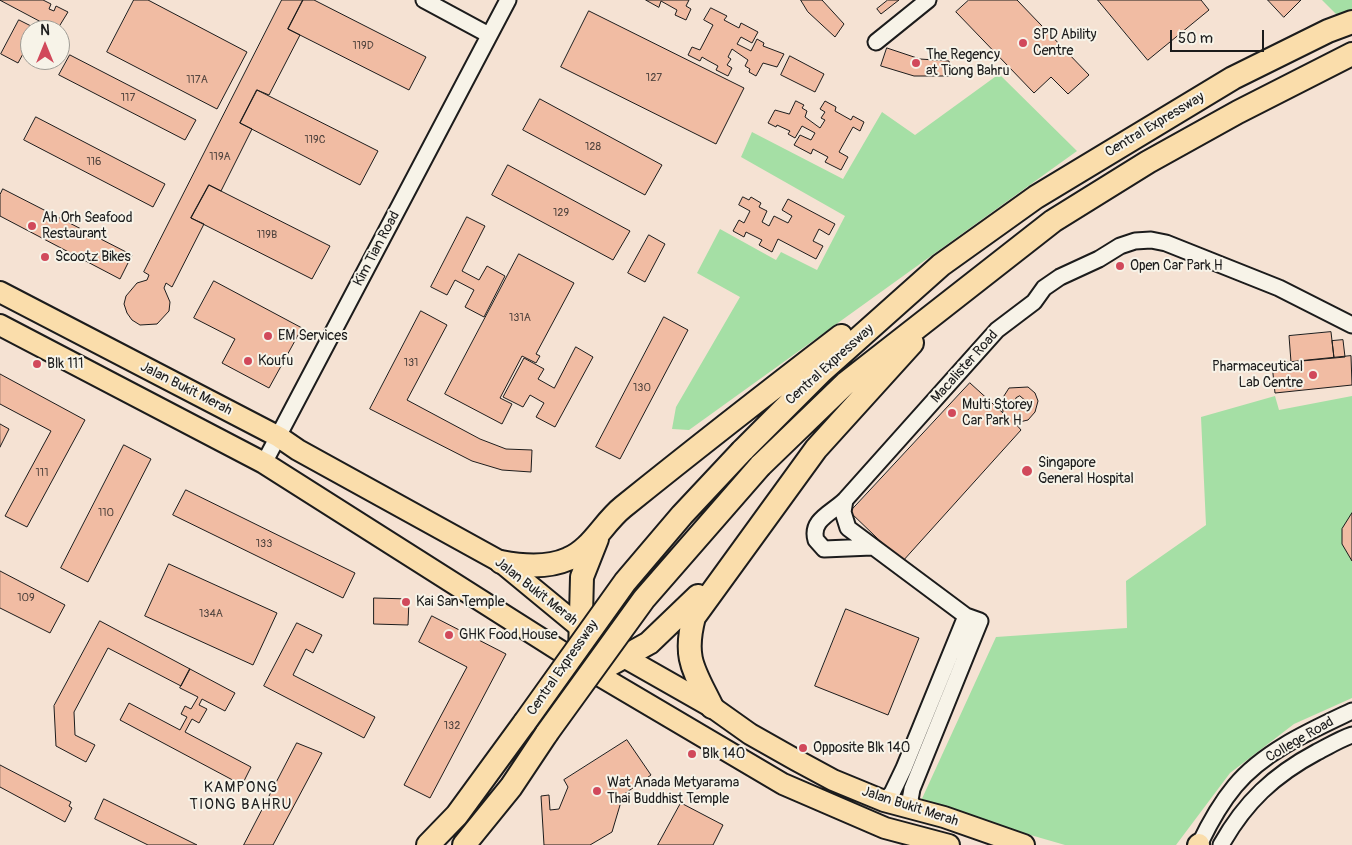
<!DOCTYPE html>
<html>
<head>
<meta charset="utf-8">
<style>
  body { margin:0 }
  #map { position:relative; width:1352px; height:845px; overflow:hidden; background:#f5e2d3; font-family:Pangolin,sans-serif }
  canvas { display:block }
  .north { position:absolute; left:20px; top:20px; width:50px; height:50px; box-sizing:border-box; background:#f7f3e8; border:1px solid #9f9d96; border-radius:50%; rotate:0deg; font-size:14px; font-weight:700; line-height:20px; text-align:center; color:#1c1c1c }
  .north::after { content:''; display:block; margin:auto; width:18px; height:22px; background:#d1495b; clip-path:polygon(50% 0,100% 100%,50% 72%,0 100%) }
  .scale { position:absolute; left:1170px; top:30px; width:94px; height:22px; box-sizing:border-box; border:2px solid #1c1c1c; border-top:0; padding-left:6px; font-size:15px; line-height:18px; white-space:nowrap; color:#1c1c1c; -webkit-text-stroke:4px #f7f3e8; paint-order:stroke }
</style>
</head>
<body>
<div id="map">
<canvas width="1352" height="845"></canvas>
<div class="north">N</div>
<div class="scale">50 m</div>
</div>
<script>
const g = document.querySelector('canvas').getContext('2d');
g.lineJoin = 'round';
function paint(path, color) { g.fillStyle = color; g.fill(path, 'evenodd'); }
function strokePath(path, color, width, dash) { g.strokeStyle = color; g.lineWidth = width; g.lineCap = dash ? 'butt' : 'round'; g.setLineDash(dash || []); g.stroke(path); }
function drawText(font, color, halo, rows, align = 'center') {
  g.font = font + ' Pangolin,sans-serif'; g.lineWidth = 4; g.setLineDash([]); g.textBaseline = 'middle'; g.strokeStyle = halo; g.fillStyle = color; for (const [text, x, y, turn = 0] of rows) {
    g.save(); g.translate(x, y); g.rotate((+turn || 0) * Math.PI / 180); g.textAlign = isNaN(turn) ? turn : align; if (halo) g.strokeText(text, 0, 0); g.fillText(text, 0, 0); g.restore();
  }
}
const green = new Path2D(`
  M1322,0H1352V10L1338,16Z
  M999,74L1077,151L689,430L672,429L676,407L740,297L697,273L720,229L776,260L781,252L817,270L845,216L741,157L752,132L843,179L882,112L915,135Z
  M1275,396L1279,410L1352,396V698L1294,724L1230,773L1176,845H1065L920,803L996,637L1127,628L1126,581L1206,525L1201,417Z`);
const building = new Path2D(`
  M0,0H43L51,4L49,9L54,11L56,6L68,12L57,30Z
  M134,0H148L247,52L217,109L107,52Z
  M282,0H303L288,29L300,35L269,95L257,90L240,123L252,129L221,191L209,185L191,218L204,224L172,287L166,283L164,288L170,302L169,311L157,324L140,325L132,320L127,313L124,304L126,296L137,283L147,280L149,275L144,272Z
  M303,0H314L426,57L409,90L288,29Z
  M646,0H689L686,6L691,9L686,20L675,15L677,10L661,1L659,7Z
  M801,0H822L844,24L835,37L808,12Z
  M888,0H899L881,14L877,9Z
  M969,0H1017L1089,75L1068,94L1051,77L1034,93L956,12Z
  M1098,0H1201L1209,10L1148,60Z
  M1268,0H1301L1284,17Z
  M711,8L727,16L724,20L739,28L741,23L758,32L752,43L741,37L737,44L751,51L757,39L764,43L763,46L784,54L777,67L763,63L756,76L749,72L750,69L745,66L748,60L732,49L728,57L731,59L727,65L732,68L728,76L716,70L718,66L707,60L702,57L700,61L688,55L692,47L700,50L713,25L704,20Z
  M589,11L744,88L716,144L561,67Z
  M19,20L37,29L30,30V41L18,63L1,54Z
  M887,48L920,59L949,61L951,76H914L881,66Z
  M70,55L196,120L185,140L59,75Z
  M790,56L824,74L815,92L781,75Z
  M257,90L378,151L360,185L240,123Z
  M540,99L662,165L645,195L523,130Z
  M796,101L804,105L802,108L807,111L805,117L820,128L825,120L821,118L825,112L820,109L825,101L836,107L835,111L851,120L853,116L864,122L860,131L853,127L839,152L848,157L841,170L825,162L828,157L813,149L811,154L794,145L800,135L811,140L815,133L802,126L795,138L788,134L790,131L777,125L776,127L768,123L775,110L789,114Z
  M36,117L165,184L153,207L24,140Z
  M508,165L630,231L613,260L492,195Z
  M209,185L330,246L312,279L191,218Z
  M3,189L132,255L120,279L0,216V195Z
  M743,197L749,200L751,197L761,203L759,207L767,211L762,222L769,226L774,216L788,223L792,216L782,210L788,199L835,224L829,235L819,229L813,241L823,246L816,259L778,239L772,252L759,245L762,240L746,232L744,237L733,231L739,220L744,223L750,211L739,205Z
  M467,217L485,226L462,271L479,280L487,266L505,276L484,317L465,307L474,290L455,280L447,295L431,287Z
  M649,235L665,244L645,282L628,273Z
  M519,254L574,283L536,354L540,356L536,363L522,356L500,398L512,404L502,424L445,394Z
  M214,281L302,328L269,388L222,363L235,339L194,318Z
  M421,311L447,325L407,400L480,439L506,449L532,450L531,472L502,470L472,461L370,409Z
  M664,317L688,330L620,459L596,447Z
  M1331,332L1334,358L1291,362L1289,336Z
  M1343,340L1345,357L1334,358L1332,341Z
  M576,347L593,357L555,427L536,417L544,403L530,395L523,407L503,397L524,358L544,369L538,379L554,388Z
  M1351,356L1352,385L1275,393L1272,364Z
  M0,374L85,420L27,527L5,516L51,431L0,404Z
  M970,383L1003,413L1002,399L1009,388L1028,387L1035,393L1038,401L1035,412L1028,420L1015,423L1021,430L902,562L850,512ZM1020,396L1027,402L1026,407L1022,410L1018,409L1014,404L1016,398Z
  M0,424L9,429L0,447Z
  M124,445L151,459L88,582L61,568Z
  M186,490L355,573L343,598L173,515Z
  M1352,513V561L1342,544V529Z
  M169,564L277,613L253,665L145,616Z
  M0,571L65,605L50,633L0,608Z
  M374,598L409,599L408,625L374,624Z
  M846,609L919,638L888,715L815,686Z
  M432,616L506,654L430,798L404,785L467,667L419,642Z
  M100,621L190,669L181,686L108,648L74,712L75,735L95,745L86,762L56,746L54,706Z
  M297,623L322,635L313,653L306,649L293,675L375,717L364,738L264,686Z
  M190,669L235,693L225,711L202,699L199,705L207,709L199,723L192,719L185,732L251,767L242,785L120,720L129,703L180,730L187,717L181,714L185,706L191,709L198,697L180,688Z
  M627,740L651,775L623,795L612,832L590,845H544L541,796L549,795L550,810L559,809L568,787L564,780Z
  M297,743L322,753L273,845H244Z
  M0,765L71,802L69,806L72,808L65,822L0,787Z
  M104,799L197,845H148L95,819Z
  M681,803L723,825L713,845H658Z`);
const minor = new Path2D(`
  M424,0L489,35
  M876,42L928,0
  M264,463L508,0
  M845,500L843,512L848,528L966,616L980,621L912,789L910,800L915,810
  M872,547L824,549L816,540C810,520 832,513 845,500L997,330L1034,302L1044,288L1060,277L1099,259L1120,246L1135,241L1151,240L1166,243L1279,288L1352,325
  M884,801L892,793L904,768L966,616
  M1199,845C1209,824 1220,804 1235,786C1264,751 1312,730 1352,711
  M1221,845C1245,802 1274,775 1317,752C1329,746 1340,739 1352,735`);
const major = new Path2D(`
  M0,292L279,437L298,450L501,562L581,628L624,657L712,707L750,734L796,760L833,780L884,801L944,817L1024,845
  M0,325L264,463L595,673L783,784L885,828L949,845
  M1198,845L1199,844`);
const highway = new Path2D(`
  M742,451L822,371L941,265L1036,197L1233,78L1328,31L1352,22
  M760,466L846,383L1053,221L1148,162L1238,112L1352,54
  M501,562C522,566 548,568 568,559C592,549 603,523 623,507C695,449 768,392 841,336
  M580,654L582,577L597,539
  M595,673L649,643L698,596
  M712,707C694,670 683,659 694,617L816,449L912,343
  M428,845L457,815L525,722
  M464,845L511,787L547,733`);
const highwayBridge = new Path2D(`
  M525,722L625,582L682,515L742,451
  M547,733L644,599L760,466`);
const markers = [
  [1023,43,5,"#d1495b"],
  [916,63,5,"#d1495b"],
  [32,226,5,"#d1495b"],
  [45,257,5,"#d1495b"],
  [1120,266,5,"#d1495b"],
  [268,336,5,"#d1495b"],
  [248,361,5,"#d1495b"],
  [37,364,5,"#d1495b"],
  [1313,375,5,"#d1495b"],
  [952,413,5,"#d1495b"],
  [1027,471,6,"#d1495b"],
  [406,602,5,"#d1495b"],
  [449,635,5,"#d1495b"],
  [803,748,5,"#d1495b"],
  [692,754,5,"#d1495b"],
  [597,791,5,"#d1495b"]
];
const numberNames = [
  ["119D",363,46],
  ["127",654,78],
  ["117A",197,80],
  ["117",128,98],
  ["119C",315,140],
  ["128",593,147],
  ["119A",220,157],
  ["116",94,162],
  ["129",561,213],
  ["119B",267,235],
  ["131A",520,318],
  ["131",411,363],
  ["130",642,388],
  ["111",42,473],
  ["110",106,513],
  ["133",264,544],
  ["109",26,598],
  ["134A",211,614],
  ["132",452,726]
];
const poiNames = [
  ["SPD Ability",1033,35],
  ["Centre",1033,51],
  ["The Regency",926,55],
  ["at Tiong Bahru",926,71],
  ["Ah Orh Seafood",42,218],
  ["Restaurant",42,234],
  ["Scootz Bikes",55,257],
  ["Open Car Park H",1130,266],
  ["EM Services",278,336],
  ["Koufu",258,361],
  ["Blk 111",47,364],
  ["Pharmaceutical",1303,367,"right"],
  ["Lab Centre",1303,383,"right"],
  ["Multi Storey",962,405],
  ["Car Park H",962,421],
  ["Singapore",1038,463],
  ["General Hospital",1038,479],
  ["Kai San Temple",416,602],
  ["GHK Food House",459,635],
  ["Opposite Blk 140",813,748],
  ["Blk 140",702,754],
  ["Wat Anada Metyarama",607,783],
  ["Thai Buddhist Temple",607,799]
];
const streetNames = [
  ["Central Expressway",1155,125,-31],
  ["Kim Tian Road",377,249,-62],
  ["Central Expressway",830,365,-42],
  ["Macalister Road",965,367,-48],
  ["Jalan Bukit Merah",186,389,27],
  ["Jalan Bukit Merah",536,592,38],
  ["Central Expressway",563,668,-55],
  ["College Road",1300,740,-30],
  ["Jalan Bukit Merah",910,807,18]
];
const neighbourhoodNames = [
  ["KAMPONG",241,788],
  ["TIONG BAHRU",241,805]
];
paint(green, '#a5dfa5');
paint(building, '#f1bca3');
strokePath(building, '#1c1c1c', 1);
strokePath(minor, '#1c1c1c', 19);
strokePath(major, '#1c1c1c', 24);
strokePath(highway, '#1c1c1c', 26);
strokePath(minor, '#f7f3e8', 15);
strokePath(major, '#faddab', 20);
strokePath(highway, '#faddab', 22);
strokePath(highwayBridge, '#1c1c1c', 26, []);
strokePath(highwayBridge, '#faddab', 22);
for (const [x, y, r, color] of markers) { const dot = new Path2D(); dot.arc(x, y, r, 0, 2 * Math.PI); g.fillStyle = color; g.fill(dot); strokePath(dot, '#f7f3e8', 2); }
drawText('11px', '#51443e', null, numberNames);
drawText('14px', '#1c1c1c', '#f7f3e8', poiNames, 'left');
drawText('14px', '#1c1c1c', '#f7f3e8', streetNames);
g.letterSpacing = '1px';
drawText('15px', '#1c1c1c', '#f7f3e8', neighbourhoodNames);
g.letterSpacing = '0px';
</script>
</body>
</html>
